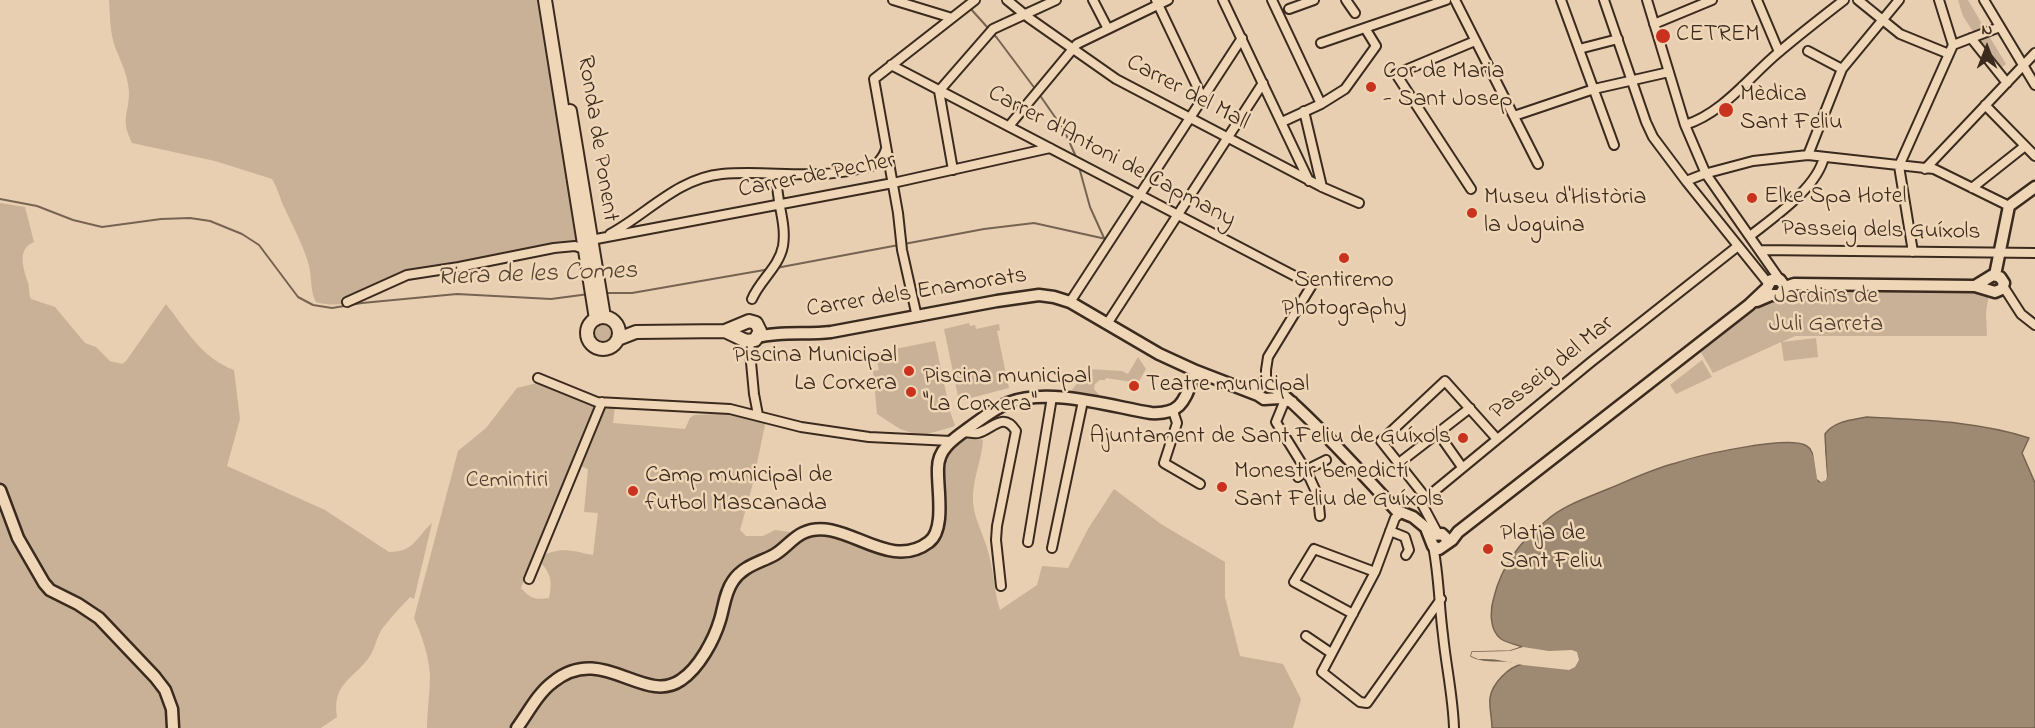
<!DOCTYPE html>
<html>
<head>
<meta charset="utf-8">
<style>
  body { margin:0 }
  #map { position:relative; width:2035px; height:728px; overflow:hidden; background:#e8cfb1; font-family:"Indie Flower",sans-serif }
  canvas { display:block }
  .north { position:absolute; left:1957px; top:18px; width:60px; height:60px; -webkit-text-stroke:4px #efd6b7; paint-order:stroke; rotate:0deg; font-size:16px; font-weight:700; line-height:24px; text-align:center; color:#3b2a1e }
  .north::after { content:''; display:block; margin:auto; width:21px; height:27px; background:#3b2a1e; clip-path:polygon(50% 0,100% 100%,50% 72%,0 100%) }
</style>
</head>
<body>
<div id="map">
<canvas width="2035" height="728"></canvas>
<div class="north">N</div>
</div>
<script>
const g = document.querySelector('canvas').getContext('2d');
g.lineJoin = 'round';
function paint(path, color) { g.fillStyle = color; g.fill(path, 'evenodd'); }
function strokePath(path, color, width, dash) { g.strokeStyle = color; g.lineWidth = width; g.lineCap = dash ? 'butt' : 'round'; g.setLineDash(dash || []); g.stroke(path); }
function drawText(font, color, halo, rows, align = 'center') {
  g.font = font + ' "Indie Flower",sans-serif'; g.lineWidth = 5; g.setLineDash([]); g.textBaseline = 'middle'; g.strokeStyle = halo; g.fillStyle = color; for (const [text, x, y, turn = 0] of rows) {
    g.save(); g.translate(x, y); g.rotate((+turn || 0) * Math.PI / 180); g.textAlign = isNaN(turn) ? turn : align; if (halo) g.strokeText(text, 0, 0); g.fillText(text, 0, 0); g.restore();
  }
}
const green = new Path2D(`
  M109,0H541L577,249L398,283L384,289L382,293C354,297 346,310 316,302C310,291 312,278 309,266C304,246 293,227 285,209C280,199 278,189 272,179L215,161L132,143C120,118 129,115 129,92C128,75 121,62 115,47C110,32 110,16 109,0Z
  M1958,0H1968L1985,29L1974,33L1963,16Z
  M1989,36L2006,64L2001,68L1980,40Z
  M0,203L25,207L34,242C17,249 23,266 27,280C30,286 28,292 31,299L55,307L85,343L96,347L110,361L122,364L126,361L166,304C186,330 203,359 234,370L240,419L227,466L325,510L389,552C415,552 416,537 432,523L414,599L410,597C400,608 390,618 382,629C376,638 375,650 368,659C351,680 332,685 337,717L321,728H0Z
  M1788,289H1974L1989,294L1986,312L1987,336H1795L1782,342L1816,338L1818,357L1784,361L1781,342L1713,373L1699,349L1750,309Z
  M593 332a10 10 0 1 1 20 0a10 10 0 1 1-20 0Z
  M969,323L970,326L975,325L976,329L999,324L1000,330L997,331L1009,388L959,401L944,329Z
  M935,341L950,411L955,426L921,436L900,429L877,414L873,371L879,370L875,353Z
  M1138,357L1146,369L1138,383L1106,378L1105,380H1100L1095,384L1094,389L1100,396V401L1067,396L1089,369L1122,371L1128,374Z
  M1702,360L1712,377L1676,394L1670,385Z
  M541,382L598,407L521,588C531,599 535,600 549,598C552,583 552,575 541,563L542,556C562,546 573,551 593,555L598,513L584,512L588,469L580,466L604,405L615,406L613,423L685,429L690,418L694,415L739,413L766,420L752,487L740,530L746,536H763L775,530L813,535L822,534L850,540L869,550L901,557L922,553L936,544L944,528V465L951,452L959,442L971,437L983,440C982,460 972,480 973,501C974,520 985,537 989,555C994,573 994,592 1000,610L1037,585L1042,566L1068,568L1088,529L1114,489L1161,524L1225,562V597L1240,656L1283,664L1301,699L1293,728H427C427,711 430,693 430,676C429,656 422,636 414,618L458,451L486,428L517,388Z`);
const water = new Path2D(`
  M1867,417C1919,420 1979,421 2029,438L2022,453L2035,483V728H1492C1492,718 1489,708 1490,698C1492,683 1509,667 1522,664C1506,658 1485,664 1471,656L1472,652L1510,651L1522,647C1515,644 1507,643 1501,639C1489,630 1490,610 1494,597C1502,564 1521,540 1547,520C1564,505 1587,498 1608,489C1630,480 1652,469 1676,463C1699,455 1785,436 1805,445C1818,451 1814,471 1819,482L1827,476L1825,434C1834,421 1852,420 1867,417Z`);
const pier = new Path2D(`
  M1823,431L1827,476L1826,480L1821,482L1817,479L1813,453L1811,449V446L1816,452L1820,478L1822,479L1824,476L1822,452Z
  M1523,647L1549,651L1572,650L1577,652L1579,660L1575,667L1569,670L1523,665L1493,659H1478L1471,656L1472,652L1510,651Z`);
const stream = new Path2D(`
  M970,8L997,38L1036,90
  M1039,94L1064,130L1077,159
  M1079,167L1090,207L1104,238
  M0,199L37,206L73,220L102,227L161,219L190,218L210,221L242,234L259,245L298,297L313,305L332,308L362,303L457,294L551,299L589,294
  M776,268L984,229L1034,223L1106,239
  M604,293H632L770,269`);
const street = new Path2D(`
  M893,0L952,18
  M1007,0L1029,18L1116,79L1322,187L1359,203
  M1093,0L1108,29
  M1156,0L1203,99
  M1223,0L1309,181
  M1272,0L1321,104
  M1346,0L1355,13
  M1455,0L1538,164
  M1561,0L1614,145
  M1604,0L1646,122L1653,137L1686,181L1768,283
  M1647,0L1685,125L1706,174L1780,280
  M1757,0L1779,52
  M1858,0L1900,34L1949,54
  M1984,0L2035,85
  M1289,9L1314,0
  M1654,24L1712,0
  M1971,38L2007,83
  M1321,43L1446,0
  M1953,45L2000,27
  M1579,49L1618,39
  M1808,51L1842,69
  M891,65L1312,285L1268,357L1266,370V382
  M1985,105L2035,156
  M1304,111L1322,187
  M1514,116L1594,89L1669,72
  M1282,122L1321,104L1345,89L1376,46L1365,28
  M1685,125C1723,113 1749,77 1779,52C1800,34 1822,17 1844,0
  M1009,126L1077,44L1168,0
  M1808,155L1842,69L1899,0
  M1925,169L2035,53
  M953,170L939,91L993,29L1056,0
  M1686,181L1704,174L1753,161L1808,155L1934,169L2009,206
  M1972,188L2025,146
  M1471,189L1396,74L1475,41
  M610,234C647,214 678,178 722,174C768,170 813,180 858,169C864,167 871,167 876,164C881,160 884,155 886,149
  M1750,236C1774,217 1817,188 1824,157
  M591,240L893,183L1050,148
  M1760,250L2035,253
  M1913,252L1899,166L1953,45L1939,0
  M2003,286L2021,314L2035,325
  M752,299C760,280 779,267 783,246C787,222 775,199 777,175
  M347,302L407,275L459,267L554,248L575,246L584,249
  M1070,302L1242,38
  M917,317L902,250L898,213L874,79L975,0
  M1107,324L1263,83
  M749,341L754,394L758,415
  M538,378L597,402L730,409L801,427L869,437L951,441
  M1285,400L1276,422L1307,472L1318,496L1320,516
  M1173,411L1177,423L1164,463L1200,484
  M963,432C967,432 974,434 978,433C993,429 1003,411 1016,431L997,526L996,540L1001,586
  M1438,433L1462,467
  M1399,463L1470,408
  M1298,477L1306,470L1326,460
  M1426,498L1381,441L1445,381L1497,439
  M1401,513L1395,518L1375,572L1322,672L1360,702L1367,703L1441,599
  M1390,531L1405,537L1409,550L1406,555
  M1438,534L1422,504L1426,498L1591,362L1738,246
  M1028,542L1052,397
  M1433,546C1439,575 1439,605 1443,635C1446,666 1453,696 1454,728
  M1052,548L1083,401
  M529,579L602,402
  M1353,614L1294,582L1314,549L1375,572
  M1306,636L1331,653`);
const secondary = new Path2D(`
  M1995,275L2009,206L2035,187
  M1757,301L1771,295H1780L1785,287L1794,284L1975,286L1995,292L2002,289L2004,283L2000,277L1993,275L1975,286
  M758,337C781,331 807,335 831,332L997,301L1039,295L1054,297L1070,302L1159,354L1196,371L1258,395L1264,399L1280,398L1292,402
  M1246,389H1253L1264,383C1281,383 1377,490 1396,510L1413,517L1430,531
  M0,490L18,538L44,583L50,590L78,604L99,618L155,677L165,690L172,709L173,728
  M1426,528L1433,546L1439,549L1452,540L1458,532L1749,305L1767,288L1771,280H1780L1785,287
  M1434,535L1442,534L1446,538
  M517,728C528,713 538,693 553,682C602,642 644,706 681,680C699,668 714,640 720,620C724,607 725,592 733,581C743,566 759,563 774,555C785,549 792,538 803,533C843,514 887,574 929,542C946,529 937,488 938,468C938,450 952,440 966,430C979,421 993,409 1008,403C1048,387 1109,406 1151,413C1184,415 1185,397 1196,371`);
const primary = new Path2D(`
  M545,0L596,319
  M570,111L604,317
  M587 333a16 16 0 1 1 32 0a16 16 0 1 1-32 0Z
  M618,339L636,332L725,331L749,321L756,323L760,331L755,340L746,341L725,331`);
const markers = [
  [1663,36,8,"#c8321e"],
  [1371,87,6,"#c8321e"],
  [1726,110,8,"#c8321e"],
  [1752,198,6,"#c8321e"],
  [1472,213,6,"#c8321e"],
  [1344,258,6,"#c8321e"],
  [909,371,6,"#c8321e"],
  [1134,386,6,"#c8321e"],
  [911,392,6,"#c8321e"],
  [1463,438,6,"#c8321e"],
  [1222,487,6,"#c8321e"],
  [633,491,6,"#c8321e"],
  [1488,549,6,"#c8321e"]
];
const poiNames = [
  ["CETREM",1676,36],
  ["Cor de Maria",1383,73],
  ["- Sant Josep",1383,101],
  ["Mèdica",1740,96],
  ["Sant Feliu",1740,124],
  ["Elke Spa Hotel",1764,198],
  ["Museu d'Història",1484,199],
  ["la Joguina",1484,227],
  ["Sentiremo",1344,282,"center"],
  ["Photography",1344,310,"center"],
  ["Piscina Municipal",897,357,"right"],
  ["La Corxera",897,385,"right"],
  ["Piscina municipal",923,378],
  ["\"La Corxera\"",923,406],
  ["Teatre municipal",1146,386],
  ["Ajuntament de Sant Feliu de Guíxols",1451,438,"right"],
  ["Monestir benedictí",1234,473],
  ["Sant Feliu de Guíxols",1234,501],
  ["Camp municipal de",645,477],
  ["futbol Mascanada",645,505],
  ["Platja de",1500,535],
  ["Sant Feliu",1500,563]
];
const streetNames = [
  ["Carrer del Mall",1187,94,28],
  ["Ronda de Ponent",596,139,81],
  ["Carrer d'Antoni de Capmany",1111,158,28],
  ["Carrer de Pecher",817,177,-11],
  ["Passeig dels Guíxols",1881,232,1],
  ["Carrer dels Enamorats",917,294,-9],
  ["Passeig del Mar",1553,369,-39]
];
const parkNames = [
  ["Jardins de",1826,298],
  ["Juli Garreta",1826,326],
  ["Cemintiri",507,482]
];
const waterNames = [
  ["Riera de les Comes",537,276,-2]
];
paint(green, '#c8b196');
paint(water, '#9e8973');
strokePath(water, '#766351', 1.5);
paint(pier, '#e8cfb1');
strokePath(stream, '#766351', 2);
strokePath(street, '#3b2a1e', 12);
strokePath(secondary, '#3b2a1e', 15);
strokePath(primary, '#3b2a1e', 16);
strokePath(street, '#efd6b7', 8);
strokePath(secondary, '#efd6b7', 10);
strokePath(primary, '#efd6b7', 12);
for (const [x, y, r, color] of markers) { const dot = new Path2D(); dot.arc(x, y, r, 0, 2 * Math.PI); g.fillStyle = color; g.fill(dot); strokePath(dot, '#efd6b7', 2); }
drawText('24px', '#3b2a1e', '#efd6b7', poiNames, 'left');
drawText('24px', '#3b2a1e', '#efd6b7', streetNames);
drawText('24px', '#503e30', '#efd6b7', parkNames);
drawText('italic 26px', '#544233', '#efd6b7', waterNames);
</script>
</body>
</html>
